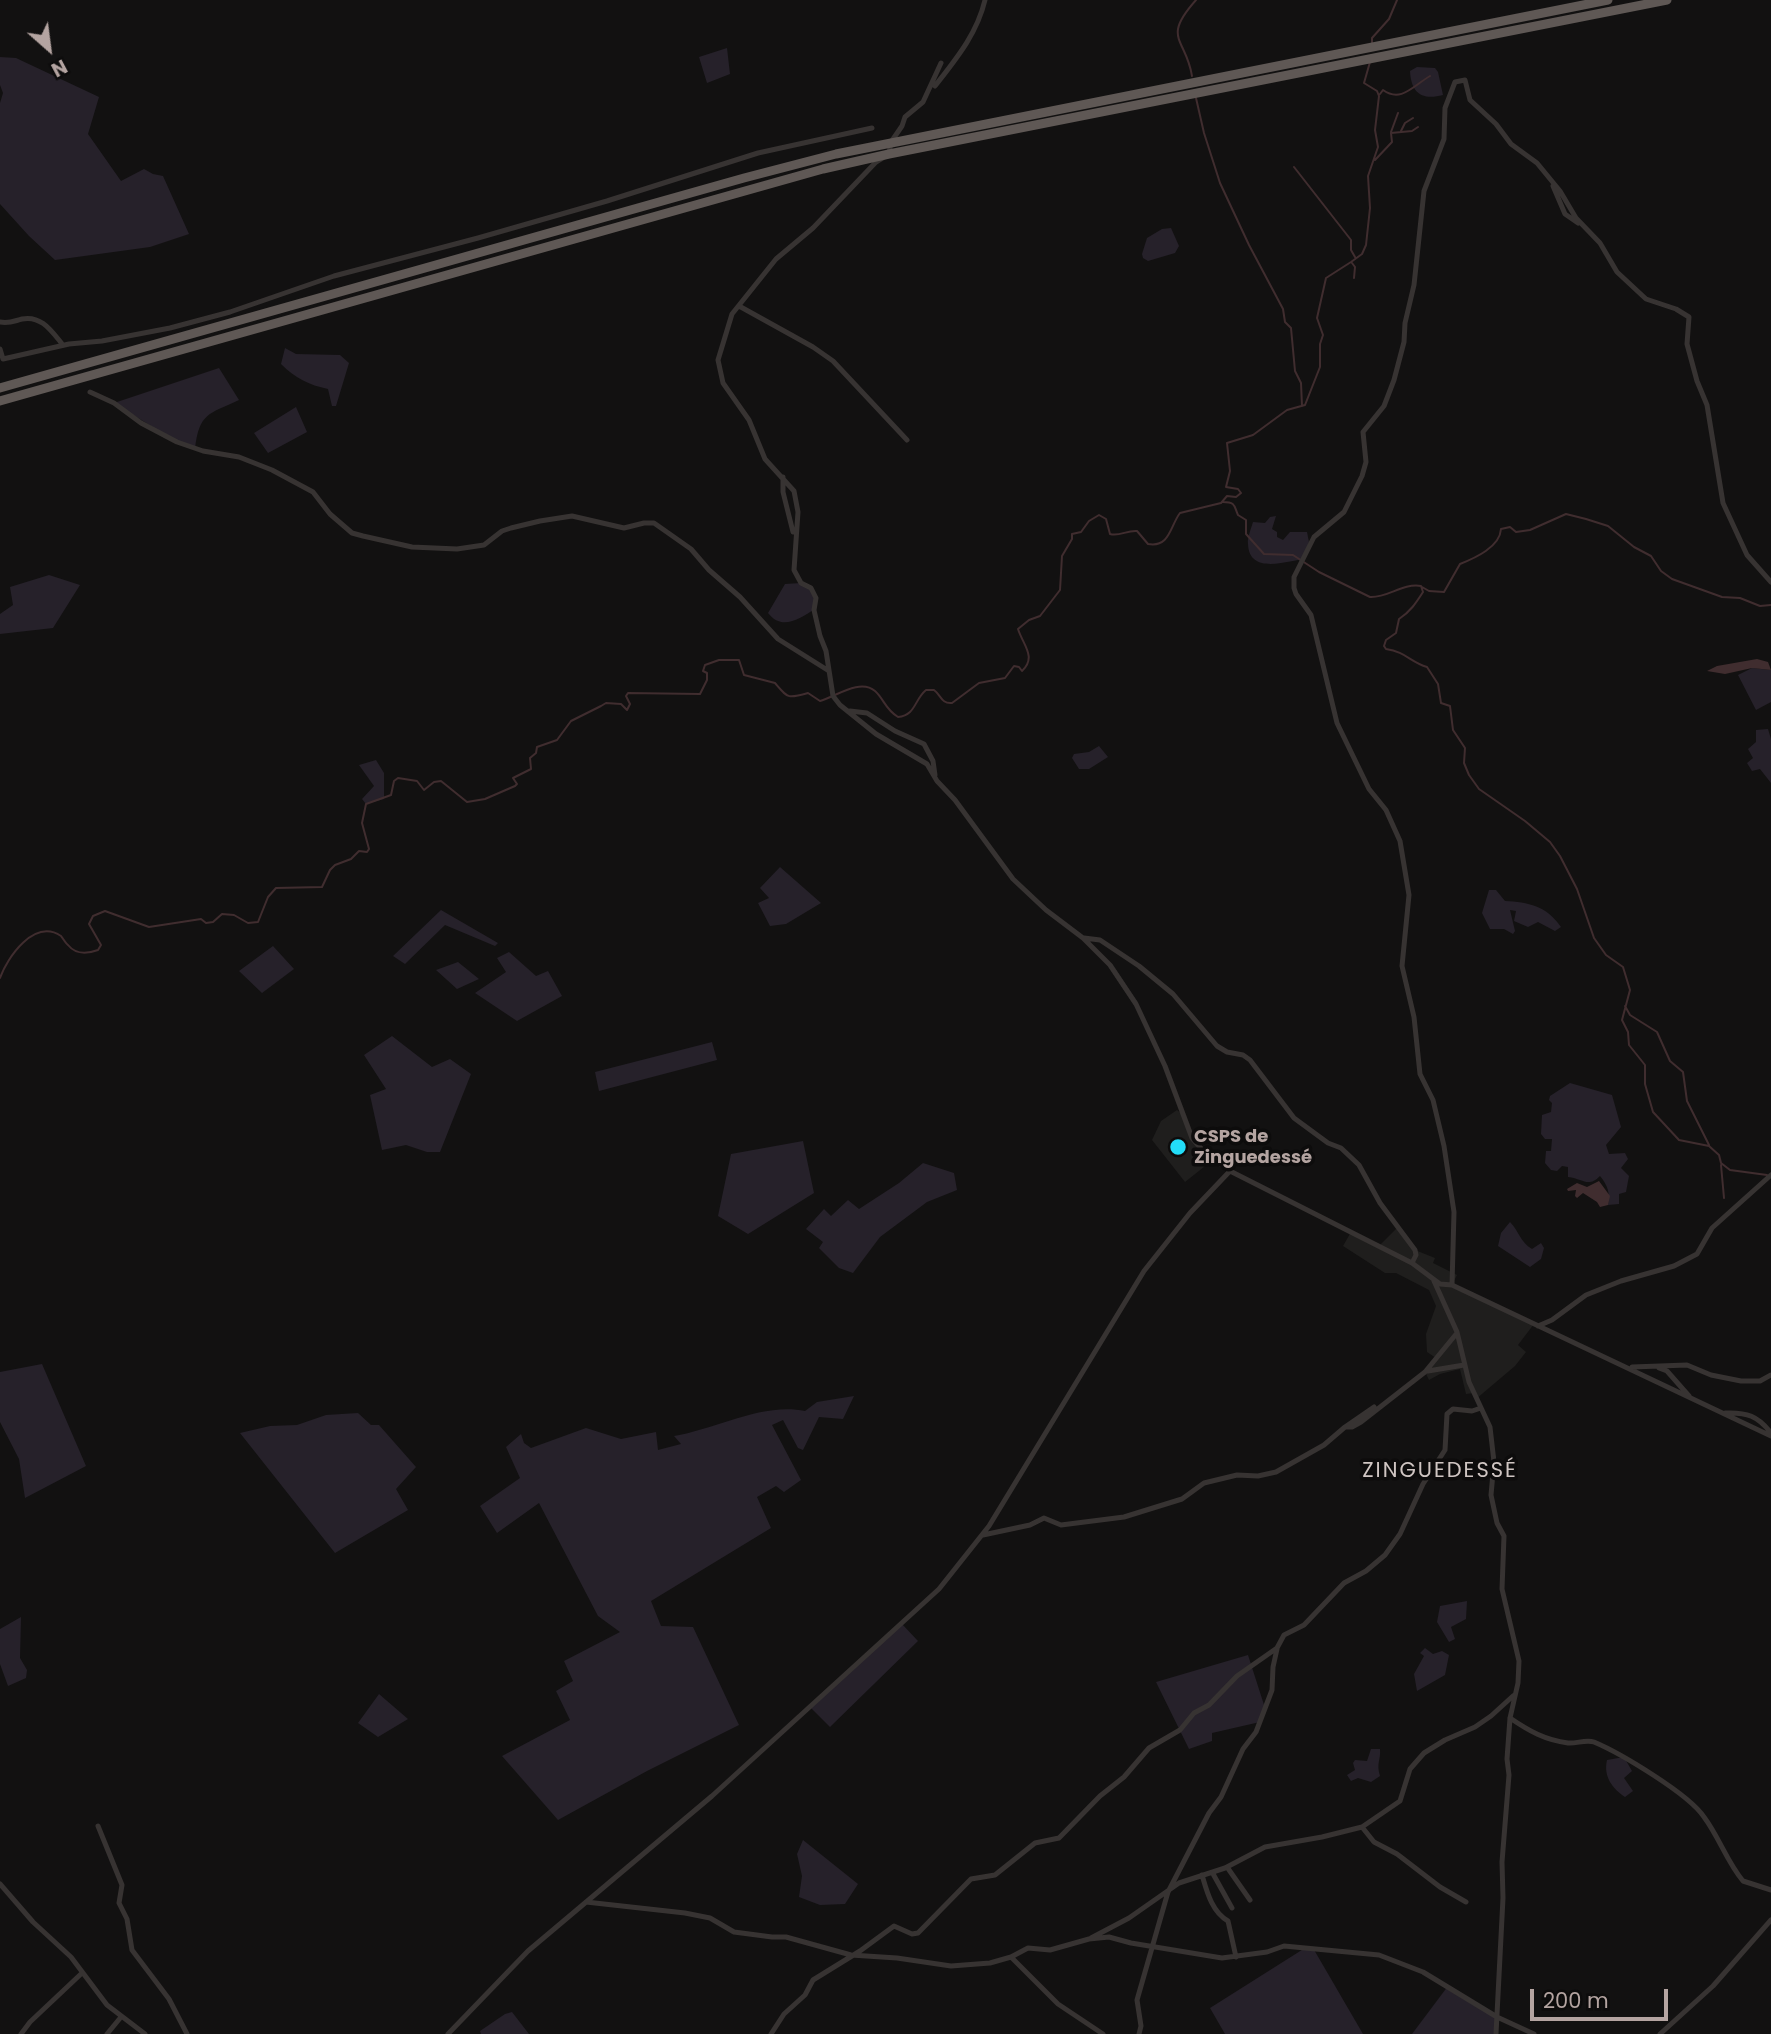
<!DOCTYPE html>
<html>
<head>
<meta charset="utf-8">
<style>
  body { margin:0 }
  #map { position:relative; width:1771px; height:2034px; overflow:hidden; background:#121111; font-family:Poppins,sans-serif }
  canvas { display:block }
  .north { position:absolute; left:14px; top:14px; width:70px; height:70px; -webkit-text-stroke:5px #0d0c0c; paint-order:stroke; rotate:152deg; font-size:19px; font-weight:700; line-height:28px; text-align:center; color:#b4a4a1 }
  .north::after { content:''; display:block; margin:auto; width:24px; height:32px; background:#b4a4a1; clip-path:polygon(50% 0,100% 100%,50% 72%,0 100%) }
  .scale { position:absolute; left:1530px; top:1989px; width:138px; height:32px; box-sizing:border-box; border:4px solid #b4a4a1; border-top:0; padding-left:9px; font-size:21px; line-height:24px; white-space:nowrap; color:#b4a4a1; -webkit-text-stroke:5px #0d0c0c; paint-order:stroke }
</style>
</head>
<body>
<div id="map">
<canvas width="1771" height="2034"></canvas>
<div class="north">N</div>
<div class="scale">200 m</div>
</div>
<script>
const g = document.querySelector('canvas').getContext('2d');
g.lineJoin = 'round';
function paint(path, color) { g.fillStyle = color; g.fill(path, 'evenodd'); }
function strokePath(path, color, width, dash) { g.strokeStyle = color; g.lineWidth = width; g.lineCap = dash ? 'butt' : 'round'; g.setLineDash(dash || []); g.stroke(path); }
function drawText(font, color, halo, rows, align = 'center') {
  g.font = font + ' Poppins,sans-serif'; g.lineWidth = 7; g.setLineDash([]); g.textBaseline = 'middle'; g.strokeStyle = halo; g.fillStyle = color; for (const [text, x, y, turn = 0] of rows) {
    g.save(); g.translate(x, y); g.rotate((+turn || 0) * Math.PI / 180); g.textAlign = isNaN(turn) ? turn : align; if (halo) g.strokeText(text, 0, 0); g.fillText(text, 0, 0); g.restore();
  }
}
const built = new Path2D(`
  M1177,1110L1182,1114L1192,1138L1214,1159L1185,1182L1152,1140L1161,1121Z
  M1398,1227L1415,1250L1435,1258L1433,1263L1457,1275L1452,1285L1534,1324L1518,1345L1526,1352L1515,1366L1476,1399L1474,1393L1466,1394L1460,1369L1440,1374L1429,1380L1425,1372L1436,1358L1427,1352L1426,1334L1436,1306L1429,1290L1396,1273H1385L1343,1246L1351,1232L1378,1247Z`);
const green = new Path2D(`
  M727,48L730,74L707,83L699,57Z
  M0,57L16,58L99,97L88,134L121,181L144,169L153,174L163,176L189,234L150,247L55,260L29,236L0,204V103L3,93L0,85Z
  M1417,67L1435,68L1438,72L1443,95C1421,101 1411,92 1410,71Z
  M1171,228L1179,246L1175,253L1148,261L1143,258L1142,254L1147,238L1162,229Z
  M285,348L296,354L340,355L349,363L336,406H332L328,389C309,385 295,378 281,364Z
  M219,368L239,400C209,414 199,413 195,449L177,442L114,403Z
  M296,407L307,432L268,453L254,433Z
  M1276,516L1272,529L1277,532V537L1283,540L1290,532H1307L1309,542L1304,559C1287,561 1249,575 1248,544C1247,538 1251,529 1253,522L1265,523L1270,517Z
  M49,575L80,585L53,628L0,634V614L13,605L10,587Z
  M801,583L809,586L816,598L815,609C799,619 782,631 768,613L785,584Z
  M1752,668L1771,670V702L1756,710L1738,675Z
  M1768,729L1771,739V783L1760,769L1752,771L1747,763L1753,758L1748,749L1756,742V730Z
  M1099,746L1108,757L1089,769H1079L1072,758L1074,754L1089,752Z
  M376,760L384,773V799L366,804L362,799L374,786L359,765Z
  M780,867L821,903L786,924L770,926L758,903L769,898L760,888Z
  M1489,890H1496L1505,901C1528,902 1547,906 1561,927L1555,931L1538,922L1528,927L1514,921L1516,911L1510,910L1515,931L1513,934L1504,929H1490L1482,913Z
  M441,910L498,943L495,946L445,925L405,964L393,956Z
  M273,946L294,969L262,993L239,971Z
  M509,952L536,976L548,971L562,996L517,1021L475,993L506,972L497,958Z
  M458,962L479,979L457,989L436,970Z
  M392,1036L432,1067L450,1059L471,1074L440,1152H427L406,1145L382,1150L370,1095L386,1089L364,1055Z
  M712,1042L717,1060L599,1091L595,1072Z
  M1570,1083L1612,1095L1621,1127L1606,1145L1609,1154L1625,1153L1628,1159L1621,1168L1629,1176L1626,1192L1619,1194V1204L1608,1205C1610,1192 1608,1186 1600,1176C1588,1188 1584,1179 1568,1177V1167L1562,1166L1557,1171L1551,1170L1545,1163L1546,1151H1551L1552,1139H1545L1541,1134L1542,1115L1551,1112L1552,1103L1549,1100L1550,1096Z
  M803,1141L814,1193L748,1234L718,1216L731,1154Z
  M923,1163L954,1173L957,1190L927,1202L880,1237L853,1273L839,1268L819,1248L823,1242L806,1229L824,1209L831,1216L848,1200L859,1209L899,1183Z
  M1510,1222C1519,1231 1520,1242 1532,1249L1541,1243L1544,1248L1541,1259L1530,1267L1498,1246L1501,1233Z
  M42,1364L86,1466L25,1498L19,1459L0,1422V1372Z
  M854,1396L843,1419L819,1417L803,1450L798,1448L783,1420L772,1425L801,1480L784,1492L776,1486L757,1497L771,1528L651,1601L661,1626L693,1627L739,1725L647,1771L558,1820L502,1756L570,1720L556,1691L573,1681L564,1661L620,1632L598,1616L539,1503L497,1533L480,1506L520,1478L506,1447L521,1434L524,1443L531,1448L586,1428L621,1439L656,1432L658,1450L681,1444L674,1436C716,1429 763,1402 805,1411L817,1402Z
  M358,1413L371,1425H379L416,1467L396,1489L408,1510L335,1553L240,1433L270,1426L297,1425L326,1415Z
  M1467,1601L1466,1619L1451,1627L1455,1639L1449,1642L1437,1622L1440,1606Z
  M21,1617L20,1658L27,1670L26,1678L8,1686L0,1664V1629Z
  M902,1624L918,1641L830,1727L811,1708Z
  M1425,1648L1433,1654L1442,1651L1449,1655L1445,1675L1417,1691L1414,1674L1424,1656L1420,1653Z
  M1248,1655L1265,1708L1260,1722L1212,1733V1741L1189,1749L1156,1682Z
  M379,1694L408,1719L378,1737L358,1723Z
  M1371,1749H1380C1381,1760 1376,1763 1380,1776L1371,1782L1358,1778L1351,1781L1347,1775L1355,1770L1353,1763L1355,1760L1367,1761Z
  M1624,1757L1632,1771L1624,1778L1633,1791L1625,1797C1613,1789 1603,1777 1607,1760Z
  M803,1840L858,1884L845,1904L820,1905L799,1897L802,1876L797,1854Z
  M1305,1948H1313L1363,2034H1225L1210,2008Z
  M1448,1986L1497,2017L1496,2034H1412Z
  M512,2012L529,2034H481L480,2031L505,2014Z`);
const water = new Path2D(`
  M1757,659L1768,662L1771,670L1752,668L1725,674L1707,671L1717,666Z
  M1599,1181L1610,1196L1608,1205L1600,1207L1597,1202L1583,1193L1577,1198L1575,1196L1576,1190L1568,1191L1567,1189L1577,1183L1587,1187Z`);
const stream = new Path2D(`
  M1372,43V38L1389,19L1397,0
  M1192,76C1186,38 1161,39 1196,0
  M1380,94L1383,90C1401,103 1413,86 1430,76
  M1196,98L1204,133L1220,183L1249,245L1283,309L1285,322L1291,328L1295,371L1301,383L1302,406
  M1401,131L1405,123L1413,118
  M1391,132L1398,113
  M1375,160L1392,142L1391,133L1412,131L1418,127
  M1294,167L1351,240V250L1355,257
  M1352,263L1355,267L1354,278
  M1223,502C1236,502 1234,506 1238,515L1246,520V534L1264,554L1293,555L1319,572L1370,597C1388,598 1402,583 1421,586L1423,592C1416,603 1410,612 1399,619L1396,633L1386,640L1384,646L1386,649C1406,652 1410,662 1427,667L1438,684L1441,703L1450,706L1453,730L1465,748L1464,763L1469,775L1479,789L1525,821L1550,842L1560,856L1577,889L1594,938L1606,955L1623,967L1630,990L1622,1020L1628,1032L1629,1045L1645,1065V1084L1653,1112L1679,1140L1709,1146L1719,1155L1721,1163L1730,1170L1767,1175
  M1422,587L1429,591L1444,592L1460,564C1475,558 1500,547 1501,529L1510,527L1516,532L1530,530L1566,514L1586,519L1608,526L1634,547L1651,556L1661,571L1672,579L1722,597L1740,598L1760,606L1771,605
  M0,978C7,958 34,918 61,936C62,937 66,944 68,945C76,955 87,954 98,950L101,945L89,924L93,916L105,911L149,927L201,919L206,923L213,922L222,914L234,915L248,923L258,922L268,897L276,888L322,887L330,870L335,865L351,859L359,851L367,852L369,849L362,823L366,804L391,795L394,781L398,778L417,781L424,790L434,782L441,781L467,802L485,799L515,786L517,784L513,778L531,769L530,758L536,753L537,747L557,740L571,721L601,706L606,703L621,704L627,710L630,704L626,696L628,693L700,694L707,680V673L703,671L705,665L719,660H739L744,675L775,683C788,698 787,699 808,693L820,701C835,697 860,678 875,691C884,699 885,709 898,717C916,715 914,700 926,690H934C941,695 941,704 952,703L979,683L1005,678L1014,666L1019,667L1022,671C1037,657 1023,645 1018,629L1029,620L1040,616L1060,590L1062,556L1072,539V534L1081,532L1089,521L1099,515L1106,519L1110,534C1119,537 1127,530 1137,531L1148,544C1170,548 1170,526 1180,513L1221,503L1227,496L1236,497L1241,493L1238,489L1226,487L1230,471L1227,443L1253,435L1287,410L1305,405L1320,367V344L1323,335L1317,318L1326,278L1351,262L1362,254L1366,245L1370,208L1368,176L1378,147L1375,130L1379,96L1377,91L1364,83L1370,62
  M1625,1006L1630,1015L1657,1032L1670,1061L1683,1072L1687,1101L1709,1145
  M1721,1165L1724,1198`);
const minor = new Path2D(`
  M941,63L923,102L905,117L902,126L891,142L889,154L876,162L813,228L776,259L732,314L718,360L723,383L749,420L765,459L794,491L798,512L794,570L801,583L811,588L816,598L814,610L820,636L826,651L833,696L840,705L876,734L927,764L937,781L955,800L1013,879L1046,910L1083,938L1110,965L1136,1004L1165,1066L1192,1138L1204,1152L1230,1171
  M935,86C956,59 977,34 985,0
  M1553,186L1565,214L1578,223
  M739,306L813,347L833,361L907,440
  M0,322C9,324 14,321 22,319C42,315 52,332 63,345
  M0,349L3,359L69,344L102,341L170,328L230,312L334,276L478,238L607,201L758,153L872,128
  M90,392L114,403L141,423L177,442L203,451L239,457L272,470L313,492L330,514L352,533L363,536L412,547L457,549L484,545L502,531L511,528L540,521L572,516L624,528L644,523H654L691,549L709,570L740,597L778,639L829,671
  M783,477V492L793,532
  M850,711L867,713L895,731L924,744L933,761L935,775
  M1084,938L1100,940L1139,966L1173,994L1217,1046L1227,1052L1243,1055L1250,1060L1294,1118L1328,1143L1341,1148L1359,1165L1380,1203L1415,1250L1416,1255L1412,1263
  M1434,1281L1457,1332L1469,1382L1490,1427L1494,1462L1491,1495L1497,1523L1504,1536L1502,1589L1519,1661L1518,1683L1510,1718L1507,1759L1509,1775L1502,1862L1503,1898L1496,2034
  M1452,1285L1454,1212L1444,1146L1433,1100L1420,1074L1414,1017L1402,966L1409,895L1400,841L1386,810L1369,789L1337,723L1311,615L1296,594L1294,588V577L1314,537L1344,512L1362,476L1366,462L1363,432L1384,406L1394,380L1404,342L1405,323L1414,285L1424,191L1444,139L1445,108L1455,82L1465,80L1470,100L1496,124L1511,144L1537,163L1560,191L1576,218L1600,243L1617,272L1646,299L1676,309L1689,317L1687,344L1697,381L1707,405L1723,503L1747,555L1771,582
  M1538,1326L1552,1320L1586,1295L1621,1281L1674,1266L1697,1254L1712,1228L1771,1175
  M1632,1367L1687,1365L1711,1375L1741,1381H1760L1771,1375
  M1659,1368L1667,1371L1689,1396
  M1428,1371L1464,1365
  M1725,1413C1747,1412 1758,1416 1771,1433
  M1345,1427L1374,1407
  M983,1535L1030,1525L1044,1518L1061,1525L1124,1517L1182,1499L1204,1483L1237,1475L1258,1476L1276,1472L1324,1445L1345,1427H1352L1361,1422L1425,1372L1457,1333
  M1510,1718C1529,1731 1545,1740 1568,1743C1576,1744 1586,1739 1594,1742C1620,1753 1689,1794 1704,1817C1719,1837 1727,1862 1743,1881L1771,1890
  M98,1826L122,1885L119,1903L127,1919L132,1950L169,1999L187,2034
  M1362,1827L1374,1842L1397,1854L1440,1887L1466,1902
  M1227,1867L1250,1900
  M1212,1872L1232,1908
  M1202,1875C1207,1892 1212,1912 1228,1921L1236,1957
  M0,1884L33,1922L71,1957L107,2005L145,2034
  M586,1902L685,1913L710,1918L734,1932L772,1937H786L851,1955L897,1958L951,1966L990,1963L1011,1957L1028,1948L1050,1950L1089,1939L1109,1937L1131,1943L1222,1958L1267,1952L1284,1946L1379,1955L1423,1972L1497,2017L1534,2034
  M1091,1938L1129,1918L1179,1883L1225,1868L1265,1847L1322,1837L1362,1827L1400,1801L1410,1769L1424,1753L1445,1740L1475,1727L1491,1716L1513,1696
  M1011,1957L1058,2004L1103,2034
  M21,2034L30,2022L82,1973
  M107,2034L121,2017
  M448,2034L528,1951L712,1796L939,1589L989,1526L1144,1271L1190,1213L1230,1171L1412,1263L1440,1284L1452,1285L1771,1436
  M771,2034L784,2014L805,1995L813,1980L860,1951L894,1926L912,1934L918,1933L971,1879L995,1875L1035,1843L1059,1838L1100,1796L1124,1777L1149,1748L1180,1730L1194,1713L1209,1705L1237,1676L1277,1648L1284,1635L1304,1625L1344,1583L1366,1571L1385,1555L1400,1534L1423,1484L1445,1450L1447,1414L1453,1409L1472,1411L1481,1408
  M1139,2034L1141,2026L1137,2000L1168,1892L1209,1813L1221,1797L1243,1749L1256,1732L1272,1690L1273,1667L1277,1649
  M1660,2034L1713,1986L1771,1920`);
const trunk = new Path2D(`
  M0,388L744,178L836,154L1608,0
  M0,401L823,169L889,154L1667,0`);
const markers = [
  [1178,1147,9,"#23ddf8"]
];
const poiNames = [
  ["CSPS de",1194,1137],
  ["Zinguedessé",1194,1158]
];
const quarterNames = [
  ["ZINGUEDESSÉ",1440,1472]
];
paint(built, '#1f1e1d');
paint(green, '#26212a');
paint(water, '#402d2f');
strokePath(stream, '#402d2f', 2);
strokePath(minor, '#373332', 5);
strokePath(trunk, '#5f5855', 9);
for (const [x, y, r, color] of markers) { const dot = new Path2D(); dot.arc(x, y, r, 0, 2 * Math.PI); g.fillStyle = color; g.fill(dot); strokePath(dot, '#0d0c0c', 2.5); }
drawText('bold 18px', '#b4a4a1', '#0d0c0c', poiNames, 'left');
g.letterSpacing = '2px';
drawText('21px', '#cfc5c2', '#0d0c0c', quarterNames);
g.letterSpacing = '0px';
</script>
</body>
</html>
